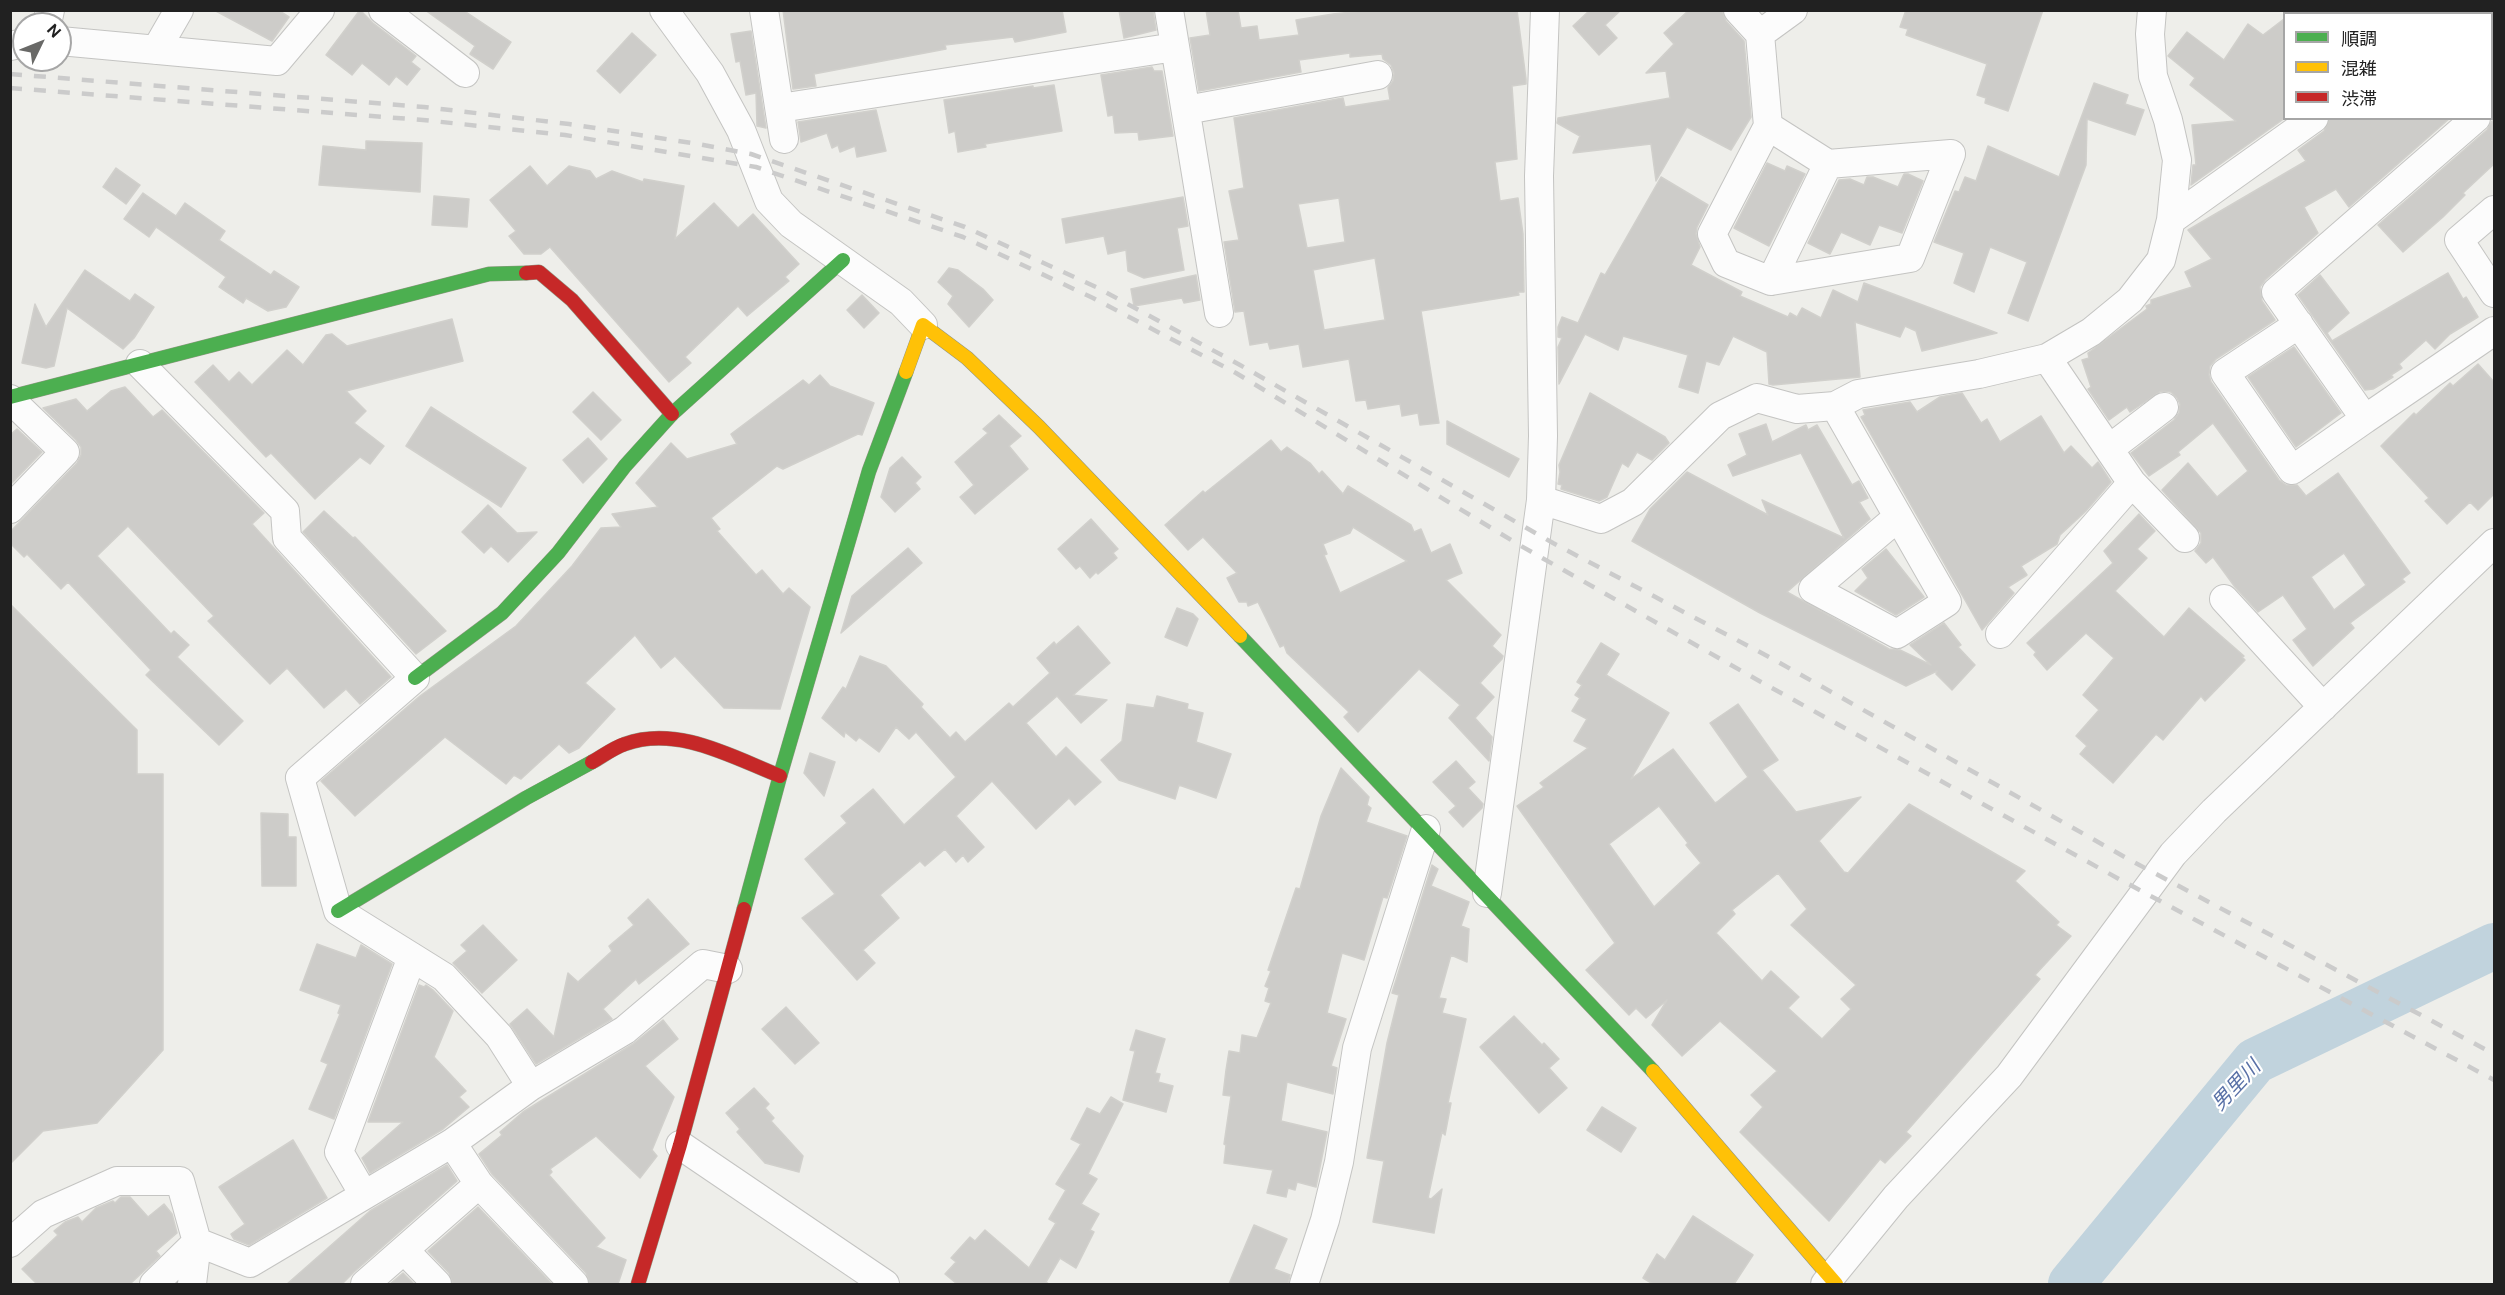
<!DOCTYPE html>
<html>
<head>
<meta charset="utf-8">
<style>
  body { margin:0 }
  #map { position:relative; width:2505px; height:1295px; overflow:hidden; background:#eeeeea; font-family:"DM Sans","Noto Sans JP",sans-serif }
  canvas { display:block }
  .frame { position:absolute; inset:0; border:12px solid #212121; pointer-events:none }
  .legend { position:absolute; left:2283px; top:12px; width:210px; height:108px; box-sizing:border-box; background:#fff; border:2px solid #a6a6a6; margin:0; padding:8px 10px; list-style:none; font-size:18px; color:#212121 }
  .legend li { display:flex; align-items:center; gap:12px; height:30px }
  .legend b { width:30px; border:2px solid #a6a6a6 }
  .north { position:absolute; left:12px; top:12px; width:60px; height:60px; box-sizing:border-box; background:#fff; border:2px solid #a6a6a6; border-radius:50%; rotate:47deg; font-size:16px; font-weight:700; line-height:24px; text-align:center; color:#212121 }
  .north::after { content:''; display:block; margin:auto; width:21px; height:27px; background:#696967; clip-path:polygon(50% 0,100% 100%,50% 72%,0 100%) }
</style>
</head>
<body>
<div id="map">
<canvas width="2505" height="1295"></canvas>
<div class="frame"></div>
<ul class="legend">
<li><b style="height:8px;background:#4caf50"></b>順調</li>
<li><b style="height:8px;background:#ffc107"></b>混雑</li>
<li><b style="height:8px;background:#c62828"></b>渋滞</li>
</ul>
<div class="north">N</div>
</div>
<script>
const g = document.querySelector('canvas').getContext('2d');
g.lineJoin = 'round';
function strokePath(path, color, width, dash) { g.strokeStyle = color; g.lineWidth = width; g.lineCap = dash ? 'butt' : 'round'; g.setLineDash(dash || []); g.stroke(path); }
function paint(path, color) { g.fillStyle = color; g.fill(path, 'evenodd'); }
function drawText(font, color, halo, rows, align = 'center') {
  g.font = font + ' "DM Sans","Noto Sans JP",sans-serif'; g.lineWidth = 4.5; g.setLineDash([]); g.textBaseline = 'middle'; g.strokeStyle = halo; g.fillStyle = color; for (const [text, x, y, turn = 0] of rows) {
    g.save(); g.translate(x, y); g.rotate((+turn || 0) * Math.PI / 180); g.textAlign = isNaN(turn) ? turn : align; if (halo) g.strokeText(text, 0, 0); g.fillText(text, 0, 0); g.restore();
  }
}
const river = new Path2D(`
  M2071,1284L2255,1061L2494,946`);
const building = new Path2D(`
  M214,10H278L289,17L272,41Z
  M360,10L373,23L416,56L411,62L420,69L407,85L396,76L389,85L362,63L352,75L326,55Z
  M425,10H463L511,42L493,69L470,54L475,46Z
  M783,10H1062L1066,32L1015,42L1013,37L945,45L946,49L814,74L816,86L793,89Z
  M1119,10H1153L1156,30L1124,38Z
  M1206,10H1238L1241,28L1257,26L1259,40L1299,35L1296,20L1333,14L1371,10H1517L1526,79V84L1512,86L1517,159L1495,162L1500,201L1518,198L1523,234L1524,292H1518L1519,295L1421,311L1439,423L1420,425L1418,413L1402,416L1400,404L1368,409L1366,400L1356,401L1349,359L1303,367L1299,344L1270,349L1268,342L1250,345L1244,311L1235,312L1224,242L1239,240L1229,191L1244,188L1234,118L1343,98L1345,107L1390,100L1388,88L1393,81L1394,73L1391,65L1383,59L1382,54L1350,57V53L1299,60L1301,72L1199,91L1190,38L1210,35ZM1339,198L1345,242L1307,248L1298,204ZM1375,258L1385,320L1324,330L1313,270Z
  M1590,10H1621L1605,25L1617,38L1599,55L1573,26Z
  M1689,10H1722L1726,21L1744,41L1751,117L1731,150L1687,127L1656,181L1651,144L1573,153L1580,136L1557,123L1558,118L1670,98L1666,71L1646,73L1674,44L1664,33Z
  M1906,10H2043L2008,111L1985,103L1986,98L1977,95L1987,64L1906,35L1908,29L1900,27Z
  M2284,19L2285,118L2191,185L2193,165H2196L2192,125L2236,121L2190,85L2195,78L2168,56L2187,32L2224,60L2248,24L2263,35Z
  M751,31L766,128L757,126L756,93L746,95L740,61L736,62L731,34Z
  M632,33L656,55L620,93L597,71Z
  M1152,67L1154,71H1162L1173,136L1139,140L1138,132L1115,133L1113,115L1108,116L1101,75Z
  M2094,83L2128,95L2125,104L2144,110L2135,135L2087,119L2086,165L2028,321L2008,313L2027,262L1990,247L1974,292L1954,283L1964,253L1934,242L1955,191L1959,192L1965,177L1976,181L1988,146L2059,177Z
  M1054,85L1062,131L985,144L986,147L958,152L955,131L949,133L944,100L1033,86V88Z
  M876,110L886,151L857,157L855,146L840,152L838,145L832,148L827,133L801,142L798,122Z
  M2330,118H2450L2349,207L2336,189L2304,207L2318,233L2265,280L2260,287L2262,301L2275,320L2216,359L2210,366L2209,375L2211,382L2279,480L2286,485H2297L2306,496L2338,473L2410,573L2402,579L2405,582L2350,623L2354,628L2313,666L2293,640L2307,629L2283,595L2258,612L2235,587L2213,557L2206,563L2195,551L2201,543V533L2162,490L2188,463L2217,497L2248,471L2213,423L2178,452L2180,455L2149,476L2131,453L2174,420L2179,413L2180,404L2177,398L2171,392L2161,391L2130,412L2127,407L2109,420L2088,389L2091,387L2082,360L2089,358L2088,353L2147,309L2146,306L2151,304V300L2192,287L2185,272L2212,259L2188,230L2306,161L2298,150L2324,131ZM2344,553L2366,585L2334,610L2311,577Z
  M2492,121H2494V164L2463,193L2465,195L2443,217L2403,252L2378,225L2487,130Z
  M366,141L422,143L420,192L319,185L323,146L366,150Z
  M1767,163L1785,171L1787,166L1805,174L1769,246L1734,228Z
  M530,166L547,186L569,166L590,171L596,179L612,171L643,182L644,179L684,186L675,239L714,203L738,228L753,214L799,264L785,277L789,281L747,316L738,306L685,357L691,363L669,382L550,247L541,254H524L509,236L516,231L490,200Z
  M116,168L140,185L126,204L103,187Z
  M1904,174H1908L1923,181L1902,233L1879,225L1870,245L1841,232L1830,254L1808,243L1839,180L1850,179L1864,185L1867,177H1873L1898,187Z
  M1661,177L1708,205L1697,227L1696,234L1700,247L1691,265L1742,292L1740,296L1788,317L1790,313L1797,317L1802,308L1821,318L1833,290L1858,302L1864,283L1997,333L1922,351L1916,331L1905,326L1900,337L1855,322L1860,377L1773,385L1769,384L1767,352L1733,336L1719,365L1706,361L1698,393L1679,387L1688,355L1623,336L1618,350L1585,334L1559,384L1558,347L1562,338L1558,337V327L1562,317L1578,323L1601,273L1605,275Z
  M143,193L176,216L185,203L225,231L219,240L271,275L274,271L299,287L286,307L268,311L246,298L243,303L219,287L226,277L156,227L149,237L124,219Z
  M434,196L469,199L467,227L432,225Z
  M1183,197L1188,226L1177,228L1184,270L1144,278L1128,271L1126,250L1108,254L1104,236L1066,243L1062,219Z
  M949,268L958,270L983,289L993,300L969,327L948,304L953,296L938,282Z
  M85,270L130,301L135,294L154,307L134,338L123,349L67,308L54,366L46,368L22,363L35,304L46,327Z
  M2448,273L2463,299L2466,297L2478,317L2450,334L2435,349L2426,340L2399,364L2402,368L2391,375L2393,377L2373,389L2365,390L2298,295L2320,275L2349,313L2327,333L2332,341Z
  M1196,275L1200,300L1184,303L1182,298L1134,306L1131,289Z
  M862,295L879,313L864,328L847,310Z
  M452,319L463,361L346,391L366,411L354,423L384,446L370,464L360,457L315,499L271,453L266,457L195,382L213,365L229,382L239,372L252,385L287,350L303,365L326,335L332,334L347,346Z
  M2294,347L2341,413L2296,447L2248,377Z
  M2478,364L2494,382V494L2478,510L2470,502L2447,524L2425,501L2429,498L2381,446L2414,413L2416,415L2450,383L2453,386Z
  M820,375L830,386L874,403L862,435L858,434L783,469L777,466L711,518L720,529L717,531L756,575L762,570L783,594L789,588L810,607L780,709L724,708L675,656L661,668L635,635L585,683L615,709L579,748L569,753L559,744L521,779L514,775L506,784L445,737L355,816L321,781L420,696L516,626L572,566L601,528L621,527L612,514L658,507L636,483L671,443L687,459L737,444L731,434L803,380L809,385Z
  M125,387L153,417L162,410L264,513L252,524L391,677L360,704L346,689L324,708L287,668L270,684L208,621L214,616L128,526L97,556L171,634L174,631L189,645L177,657L243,721L219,745L146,675L151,670L68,582L61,589L27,554L24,557L10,543V532L77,463L81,455V447L76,440L43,408L76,399L87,411L111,391Z
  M593,392L621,420L601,440L573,412Z
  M1590,393L1665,437L1669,443L1652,460L1637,452L1628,467L1622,463L1607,497L1599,501L1561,489L1562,485L1558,484L1560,472L1559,465Z
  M1962,393L1981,423L1987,419L2000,442L2041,416L2064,453L2071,446L2092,468L2098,462L2111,482L2086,511L2060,535L2057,544L2021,566L2027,575L2008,587L2014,593L1982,630L1861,417L1865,415L1863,410L1910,402L1917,412L1940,397Z
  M431,407L526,468L501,507L406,446Z
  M999,415L1021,436L1009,446L1028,469L975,514L960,497L974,485L955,462L988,433L983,429Z
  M1447,421L1519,459L1509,477L1447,444Z
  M1766,424L1772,442L1806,425L1808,430L1817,425L1852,485L1859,481L1868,498L1859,502L1870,519L1787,592L1889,649L1900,650L1931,665L1910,645L1944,623L1961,645L1958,647L1975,665L1952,690L1936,674L1937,671L1906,686L1760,613L1632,541L1650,509L1687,472L1768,515L1762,500L1844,538L1801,453L1733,476L1728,465L1747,455L1739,434Z
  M17,429L42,452L10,485V435Z
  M588,438L607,459L583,483L563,460Z
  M1271,440L1281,452L1287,447L1310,463L1319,474L1322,471L1343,494L1348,486L1411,525L1414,532L1421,529L1431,553L1450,544L1462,573L1446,580L1501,635L1492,646L1503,656L1502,659L1480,683L1494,697L1475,718L1492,737L1489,761L1449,718L1460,705L1419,669L1358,732L1344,717L1349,712L1287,653L1284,645L1280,647L1258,602L1248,606L1247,602H1239L1227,578L1237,573L1203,537L1188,550L1165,525L1203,491L1205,493ZM1353,527L1407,561L1340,593L1324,555L1327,554L1323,544L1350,533Z
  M902,457L921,477L915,483L920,489L895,512L881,497L890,468Z
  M488,505L517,533L537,532L508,562L491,546L484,553L462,532Z
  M324,511L353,538L355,537L446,631L416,654L303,532Z
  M2139,514L2155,531L2137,549L2147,558L2115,591L2164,637L2189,608L2244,656L2242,657L2245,660L2205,701L2201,696L2163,740L2156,734L2113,783L2080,754L2087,746L2076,736L2099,710L2083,695L2114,658L2086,633L2047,670L2034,655L2036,652L2027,643L2113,563L2104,551Z
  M1091,519L1118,549L1113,553L1117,558L1098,574L1096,572L1090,578L1080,566L1076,569L1058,549Z
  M908,548L922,563L841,633L852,596Z
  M1886,549L1924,597L1896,615L1855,591L1868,578L1862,569Z
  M10,604L137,730V774H163V1050L97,1123L43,1131L10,1164Z
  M1177,608L1193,614L1198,619L1187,646L1165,637Z
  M1078,626L1110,663L1073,695L1107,700L1081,723L1057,696L1026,723L1056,757L1066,747L1101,782L1075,805L1069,798L1036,829L992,781L956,816L984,847L968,862L963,855L956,862L945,849L925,866L920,861L880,895L899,918L863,950L875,963L857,980L802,918L835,894L805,859L847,823L841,816L873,789L904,825L956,777L916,732L909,739L896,727L879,752L859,737L856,741L845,732L844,737L822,718L843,687L846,689L860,656L886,666L923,704L921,707L950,738L956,732L965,742L1009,703L1013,707L1050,673L1037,658L1054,642L1056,645Z
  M1601,643L1619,654L1606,675L1669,713L1631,779L1673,749L1715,803L1717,802L1748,777L1710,723L1738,704L1778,760L1762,770L1796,812L1861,797L1819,841L1844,872L1848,873L1909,804L2025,871L2015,881L2059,922L2056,925L2071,936L2035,975L2040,979L1906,1132L1911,1136L1885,1163L1880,1159L1829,1221L1740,1132L1763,1107L1751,1095L1777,1071L1720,1021L1682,1056L1652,1025L1667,1000L1646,1018L1636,1008L1629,1015L1586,970L1615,943L1517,806L1544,787L1540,783L1588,748L1574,741L1587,719L1572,711L1580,698L1575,695L1582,685L1577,682ZM1659,806L1688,843L1686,845L1701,863L1654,907L1609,844ZM1778,873L1807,909L1791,925L1856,985L1841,999L1851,1009L1822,1039L1788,1008L1799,997L1771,971L1762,981L1716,933L1735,914L1732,910Z
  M1157,696L1188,704L1187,709L1203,713L1196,742L1231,754L1216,798L1179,785L1175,799L1119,780L1101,760L1122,741L1127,704L1154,708Z
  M810,753L835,762L824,796L804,773Z
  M1456,761L1475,782L1468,788L1483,804L1482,808L1463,827L1449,812L1456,806L1433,782Z
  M1341,768L1369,797L1367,805L1371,808L1366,822L1407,836L1387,898L1383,897L1364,960L1342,953L1327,1013L1346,1019L1331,1066L1337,1068L1333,1094L1287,1082L1281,1121L1327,1132L1316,1187L1297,1182L1295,1190L1288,1188L1286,1197L1267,1193L1273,1170L1224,1163L1226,1145L1224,1144L1231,1096L1223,1095L1226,1070L1229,1051L1240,1053L1242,1035L1257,1038L1271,1003L1265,1001L1269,988L1265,986L1271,971L1268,970L1296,888L1300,889L1321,816Z
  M261,813L288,814V837H296V886H262Z
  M1432,865L1438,869L1431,886L1469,902L1461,926L1469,929L1467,962L1451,955L1439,998L1446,999L1442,1013L1466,1019L1448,1103H1451L1445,1135L1442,1132L1428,1198L1431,1199L1442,1189L1434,1233L1373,1222L1384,1161L1367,1158L1387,1043L1399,995L1392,993Z
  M648,899L689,944L639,984L636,979L603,1009L612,1019L536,1064L510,1024L527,1009L554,1037L568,973L578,982L612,951L609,946L634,925L628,918Z
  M483,925L517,960L482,993L453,963L467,951L461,945Z
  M317,944L356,958L361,945L392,964L334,1119L309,1109L328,1064L321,1061L340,1014L338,1013L341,1005L300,990Z
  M419,985L424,987L426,985L433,990L453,1011L434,1057L466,1091L459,1097L469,1107L443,1129L370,1173L362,1158L403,1122H368Z
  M786,1007L819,1043L795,1064L762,1029Z
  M1514,1016L1542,1045L1544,1043L1559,1059L1549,1068L1567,1088L1539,1113L1480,1047Z
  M663,1020L678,1039L645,1066L674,1097L652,1150L657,1156L640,1178L596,1136L550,1169L552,1172L549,1175L605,1238L596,1247L626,1260L618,1284H590L586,1273L492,1174L479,1154L502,1135L500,1132L523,1112L633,1044Z
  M1136,1030L1165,1039L1155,1073L1160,1074L1158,1082L1173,1086L1166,1112L1123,1100L1135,1051L1130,1050Z
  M754,1088L769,1104L765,1108L774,1118L771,1121L803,1156L799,1172L765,1163L737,1132L740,1129L726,1113Z
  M1111,1097L1123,1104L1088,1174L1097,1179L1081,1204L1099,1214L1090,1230L1094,1232L1076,1268L1060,1258L1046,1282L1049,1284H957L945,1274L956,1262L951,1258L970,1237L975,1241L985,1230L1029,1268L1056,1223L1049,1219L1066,1190L1056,1184L1081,1144L1071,1139L1087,1108L1100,1114Z
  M1602,1107L1636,1128L1621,1152L1587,1130Z
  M293,1140L327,1198L249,1245L234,1239L231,1234L245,1224L219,1187Z
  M447,1165L457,1181L354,1272L342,1284H287L370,1211Z
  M121,1197H130L148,1217L164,1204L172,1214L177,1233L156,1251L160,1256L130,1284H37L22,1269L58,1235L54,1231L65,1222L78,1217L82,1222L96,1208L113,1201L115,1203Z
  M478,1207L552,1284H453L449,1273L428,1251Z
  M1693,1216L1753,1255L1734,1284H1653L1643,1278L1657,1254L1665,1260Z
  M1254,1225L1287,1239L1274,1269L1290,1275L1288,1284H1229Z
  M403,1273L414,1284H390Z`);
const street = new Path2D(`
  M383,10L465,73
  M664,10L710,73L741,130L769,201L791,224L901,302L923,325
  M764,10L784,139
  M1169,10L1219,313
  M1738,10L1760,34L1768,126L1828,164L1951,154L1910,258L1771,281L1726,263L1712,234L1768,126
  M2363,14V10
  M47,24L50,10
  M1760,34L1793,10
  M60,41L277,61L320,10
  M10,46L24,43
  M156,50L179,10
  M2492,105L2494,102
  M780,108L1175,47
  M1186,110L1378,75
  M2476,118L2276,292L2365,419L2494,331
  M2494,210L2459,240L2494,293
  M2171,220L2314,118
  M1771,281L1828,164
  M2299,324L2225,373L2292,470L2365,419
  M140,364L285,511L287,538L415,678L300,778L338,911L444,977L499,1036L531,1086
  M10,399L65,452L10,509
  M1835,406L1947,602L1897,634L1813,589L1898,517
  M2109,449L2164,407
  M2132,483L2185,538
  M1541,500L1601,519L1633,502L1720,416L1757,398L1797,409L1835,406L1858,394L1979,374L2047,358L2091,332L2130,300L2161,260L2171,220L2177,160L2168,120L2153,76L2150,34L2152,10
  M2224,599L2323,707
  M2000,634L2132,483L2047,358
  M1487,893L1541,500L1543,436L1539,176L1545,10
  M452,1143L479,1184L574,1284
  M680,1145L885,1284
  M364,1195L339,1152L412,957
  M10,1243L43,1214L117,1181H180L197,1242L192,1284
  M404,1250L437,1284
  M154,1284L197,1242L250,1263L452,1143L531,1086L625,1030L703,964L728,969
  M365,1284L479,1184
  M1304,1284L1325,1220L1339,1162L1357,1048L1426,829
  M1825,1284L1896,1197L2009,1076L2173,854L2214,811L2494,543`);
const fast = new Path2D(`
  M10,397L489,274L526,273
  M1240,636L1653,1071
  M415,678L502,613L558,553L625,466L672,414L843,260
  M744,909L780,776L869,471L906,372
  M338,911L526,798L592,762`);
const slow = new Path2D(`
  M906,372L923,325L967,358L1039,427L1240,636
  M1653,1071L1836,1284`);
const jam = new Path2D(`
  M526,273L539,272L572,300L672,414
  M592,762C603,756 613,748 625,744C677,725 732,757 780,776
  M638,1284L680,1145L744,909`);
const rail = new Path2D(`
  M10,74L424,107L569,124L698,144L751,154L965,227L1098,288L1240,365L1553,543L1771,658L2130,860L2494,1054
  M10,88L423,120L565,135L756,167L963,237L1093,298L1236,373L1521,546L1761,682L2119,879L2494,1080`);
const waterNames = [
  ["男里川",2237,1086,-47]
];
strokePath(river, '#c1d3dd', 46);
paint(building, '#cdccc9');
strokePath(building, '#d1d0cc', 1.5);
strokePath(street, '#c4c4c2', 30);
strokePath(fast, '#929784', 15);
strokePath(slow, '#929784', 15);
strokePath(jam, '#929784', 15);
strokePath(street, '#fcfcfc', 28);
strokePath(fast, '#4caf50', 14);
strokePath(slow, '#ffc107', 14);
strokePath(jam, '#c62828', 14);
strokePath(rail, '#cbcbcb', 4.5, [12, 12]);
drawText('italic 20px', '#5870a6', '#fff', waterNames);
</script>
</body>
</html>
